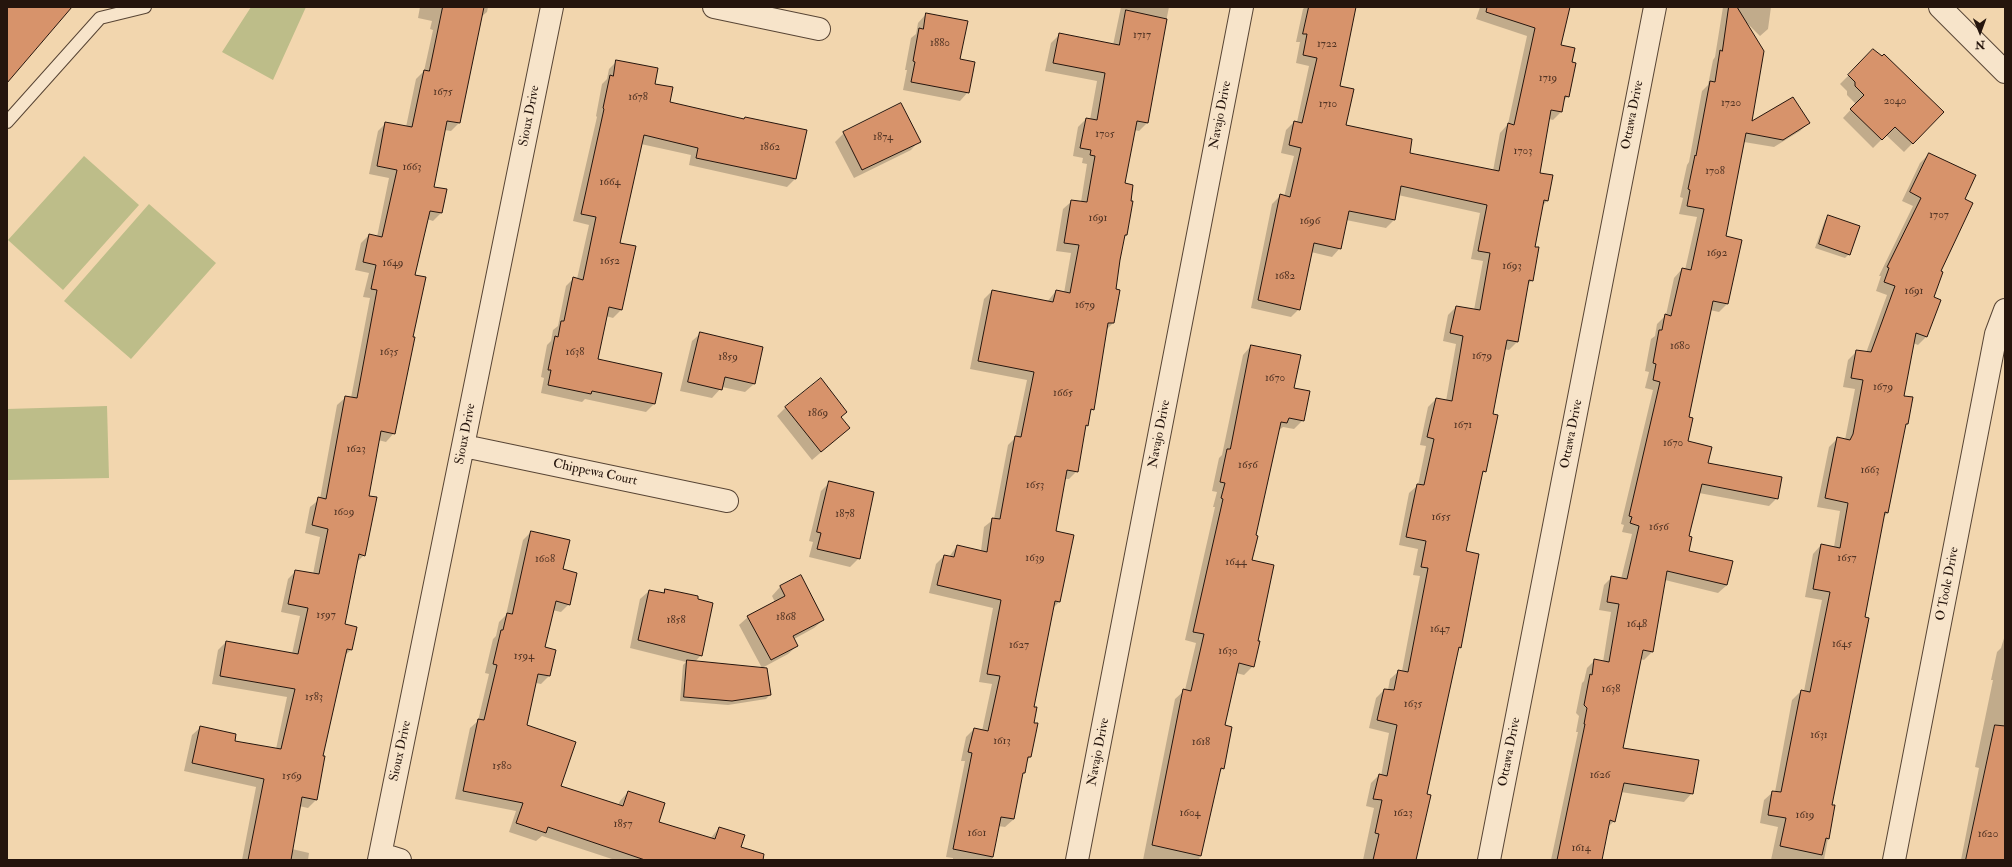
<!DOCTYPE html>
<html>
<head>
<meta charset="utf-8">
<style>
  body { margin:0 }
  #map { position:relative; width:2012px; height:867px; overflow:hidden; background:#f2d6ae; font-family:"IM FELL Double Pica",serif }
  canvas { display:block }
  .frame { position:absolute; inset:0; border:8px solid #25150d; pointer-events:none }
  .north { position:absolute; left:1960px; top:12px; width:40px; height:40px; -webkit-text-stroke:3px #f7e4ca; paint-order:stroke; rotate:179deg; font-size:11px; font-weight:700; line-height:16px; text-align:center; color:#25150d }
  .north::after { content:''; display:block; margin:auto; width:14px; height:18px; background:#25150d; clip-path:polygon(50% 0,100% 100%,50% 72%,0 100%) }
</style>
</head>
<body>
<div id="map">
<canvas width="2012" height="867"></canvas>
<div class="frame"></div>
<div class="north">N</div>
</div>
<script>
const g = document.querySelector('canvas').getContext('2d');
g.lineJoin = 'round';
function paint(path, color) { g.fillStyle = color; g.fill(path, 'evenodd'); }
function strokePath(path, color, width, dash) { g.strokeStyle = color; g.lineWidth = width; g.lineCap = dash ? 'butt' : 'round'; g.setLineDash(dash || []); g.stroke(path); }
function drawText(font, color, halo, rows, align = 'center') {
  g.font = font + ' "IM FELL Double Pica",serif'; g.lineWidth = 3; g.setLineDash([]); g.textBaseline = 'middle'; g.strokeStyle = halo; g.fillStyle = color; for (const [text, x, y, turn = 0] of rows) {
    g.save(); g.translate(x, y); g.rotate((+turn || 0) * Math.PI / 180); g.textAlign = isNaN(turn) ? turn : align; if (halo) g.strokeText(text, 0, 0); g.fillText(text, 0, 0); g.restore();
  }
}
const green = new Path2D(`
  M251,7H306L273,80L222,52Z
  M84,156L139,205L63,290L8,240Z
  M149,204L216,263L131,359L64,301Z
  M107,406L109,478L8,480L7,409Z`);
const shadow = new Path2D(`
  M420,7H488L487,12L481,17L459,123L451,131L444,130L433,188L441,213L433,221L427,219L413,275L411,337L394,433L386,442L378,440L368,496L364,555L357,562L344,625L351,650L344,656L322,757L316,800L308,808L299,806L292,849L309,853L308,860H242L256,787L184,771L192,735L201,727L234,742L276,749L287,697L212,684L218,650L226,642L292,654L300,616L281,612L288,579L296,571L313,574L320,537L305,533L310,507L320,499L337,405L346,397L351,398L370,298L363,297L369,273L355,270L361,243L369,235L377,237L389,178L369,174L378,131L386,123L406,127L416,79L424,71L433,30L430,29L432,21L418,18Z
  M1121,7H1169L1150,101L1148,122L1139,131L1134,130L1124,184L1127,235L1123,238L1115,290L1113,323L1106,330L1093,409L1089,413L1087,425L1084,428L1077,471L1069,479H1065L1055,532L1073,536L1059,602L1052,609L1033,707L1030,757L1027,760L1022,774L1014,819L1005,827L998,826L992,860H953V858L946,857L965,761H961L966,737L974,729L982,731L992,684L979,682L993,608L929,593L936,564L944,556L949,557L957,546L981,551L984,527L994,519L1008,445L1015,438L1027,380L970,369L984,299L992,291L1047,302L1056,291L1064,293L1071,253L1056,251L1063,209L1072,201L1081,202L1087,164L1082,163L1083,158L1073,156L1078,127L1086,119L1090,120L1097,81L1045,71L1051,43L1059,35L1113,45Z
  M1305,7H1355L1339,87L1345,126L1408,154L1493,171L1500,133L1508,124L1527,36L1476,19L1480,7H1569L1560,46L1571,63L1568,96L1563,101L1561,112L1553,120L1549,119L1539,173L1547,201L1542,206L1534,247L1532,280L1527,285L1517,342L1509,350L1504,349L1492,414L1485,471L1480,476L1464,552L1460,647L1457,650L1408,860H1363L1374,808L1366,806L1371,783L1379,775L1381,776L1389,733L1369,728L1376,698L1384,690H1388L1390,679L1399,671H1402L1420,576L1413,575L1418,549L1399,545L1409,493L1418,485L1426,446L1420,445L1428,407L1436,399L1446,401L1456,344L1443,341L1448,315L1456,307L1474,310L1483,261L1471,259L1480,213L1398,195L1394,220L1386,228L1346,220L1340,248L1332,257L1311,252L1299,309L1291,317L1251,308L1272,204L1280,196L1284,197L1294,156L1281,153L1286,130L1294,122H1297L1309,66L1296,63L1300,42H1296L1303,9Z
  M1723,7H1771L1768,29L1760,36L1748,24L1750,123H1808L1800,131L1774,147L1744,142L1725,237L1727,304L1719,312L1710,310L1688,418L1687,442L1707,464L1777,498L1769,506L1699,493L1687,537L1688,552L1727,585L1718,593L1665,580L1652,652L1644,660L1640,659L1622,749L1692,793L1684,802L1621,792L1614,821L1607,828L1601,860H1551L1578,732H1576L1579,716L1576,713L1582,683L1584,681L1587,668L1595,660L1603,662L1611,612L1599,610L1604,585L1612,577L1621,579L1632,534L1622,532L1624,525L1621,524L1653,390L1645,388L1649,372L1645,371L1651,339L1655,336L1657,324L1666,315L1674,278L1682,269L1685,270L1697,217L1679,214L1683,198L1680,197L1687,165L1689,162L1702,91L1708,85L1713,60L1715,57Z
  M926,14L959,60L968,92L960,101L903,90L907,70H905L911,38L916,34L918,23Z
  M1874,50L1943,112L1904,152L1886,135L1873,148L1843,118L1856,104L1847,95V91L1840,84Z
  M617,61L654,85L669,103L795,179L787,187L689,165L691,155L641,144L618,243L621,310L613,318L606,316L597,360L661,373L654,404L646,412L585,399L582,402L541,393L544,378L541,377L547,345L551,341L553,330L558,326L566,286L574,278L577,279L589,225L573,221L597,117L596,116L602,84L607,79L609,69Z
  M844,133L919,141L911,150L854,178L835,142Z
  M1929,154L1963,200L1940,272L1926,337L1918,345L1913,343L1903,396L1907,424L1904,426L1888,513L1883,517L1831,805L1834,806L1824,860H1771L1778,827L1760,823L1764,800L1773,792H1775L1792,700L1801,691H1804L1822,600L1805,597L1813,554L1821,545L1834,547L1840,511L1817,507L1829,447L1837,439L1845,440L1855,389L1843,387L1848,360L1857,351L1866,353L1887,295L1876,291L1881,276H1879L1913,206L1902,201L1920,163Z
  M1829,216L1849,254L1845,258L1815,248L1825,220Z
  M701,333L762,348L754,384L745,392L722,387L712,398L680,391L692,341Z
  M1251,346L1293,389L1303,420L1294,429L1283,427L1278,431L1254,536L1251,561L1256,641L1253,666L1244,675L1236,673L1224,726L1223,768L1219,773L1199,860H1143L1175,699L1185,690L1196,643L1185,640L1215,507H1213L1217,492L1212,491L1219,458L1222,455L1243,355Z
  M786,407L840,417L849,428L812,460L777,416Z
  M830,482L859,558L850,567L809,557L813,542L809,541L821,491Z
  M531,532L562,570L569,604L561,612L552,610L543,648L555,651L549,676L541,684L536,683L526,726L560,786L618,805L620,801L628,792L657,823L710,839L719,828L740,849L754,860H615L542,836L536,841L509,832L516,811L455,799L470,728L478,721L489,674L485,673L493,639L496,636L499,622L506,615L523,540Z
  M800,576L823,620L814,628L794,639L797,646L788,654L762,668L739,625L748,617L775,602L772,596L780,587Z
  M665,590L701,655L695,662L770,695L766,699L728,705L680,701L683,665L686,662L630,648L640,599L649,591L662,594Z
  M2005,635V860H1961L1979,768L1975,767L1993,680H1991L1997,652L2001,648Z`);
const building = new Path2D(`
  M7,7H72L7,83Z
  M443,7H484L460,123L447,121L434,187L447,189L442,213L430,211L415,275L426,277L413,337H415L395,434L381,431L369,496L377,497L365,556L359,554L345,624L357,627L352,650L347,649L323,756H325L317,800L302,797L291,860H248L264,779L192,763L200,726L236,734L235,741L281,749L295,689L220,676L226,641L298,654L308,608L288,604L295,570L319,574L328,529L312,525L318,497L326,499L345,396L357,398L377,290L371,289L376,265L363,262L369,234L382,237L397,170L377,166L385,122L412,127L424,70L429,71Z
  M1309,7H1356L1340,86L1354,89L1346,125L1412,139L1410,153L1499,171L1508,123L1514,125L1535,28L1486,12L1487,7H1570L1561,45L1575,48L1572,62L1576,63L1569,97L1565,96L1562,112L1551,110L1540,173L1553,175L1548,201L1544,200L1535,247H1539L1533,281L1529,280L1518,342L1507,340L1493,414L1498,415L1486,472L1483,471L1466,551L1479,554L1461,648L1459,647L1427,794L1431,795L1416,860H1373L1379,834L1375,833L1382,800L1373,799L1379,774L1387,776L1397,725L1377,720L1384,689L1394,690L1398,670L1408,672L1428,568L1421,567L1426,541L1406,537L1417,484L1424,485L1434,439L1427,437L1436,398L1452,401L1463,336L1450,333L1456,306L1480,310L1490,253L1478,251L1487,205L1401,186L1395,220L1349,211L1341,249L1314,243L1300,310L1258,300L1280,194L1290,197L1301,148L1289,145L1294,121L1302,123L1317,58L1303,55L1307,34H1303Z
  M1729,7H1737L1764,51L1752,121L1793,97L1810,123L1783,140L1746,133L1726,236L1742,240L1728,304L1713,301L1689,417L1693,418L1688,441L1712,447L1708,463L1782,477L1778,499L1702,484L1689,536L1692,537L1689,551L1733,561L1727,585L1667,571L1653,652L1643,650L1623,748L1699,760L1693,794L1624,783L1615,822L1610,820L1602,860H1557L1585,724H1584L1587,708L1584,705L1590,674L1592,675L1594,659L1609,662L1619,604L1607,602L1611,576L1627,579L1639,526L1630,523L1632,517L1629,516L1660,382L1653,380L1656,364L1653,363L1659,330H1662L1665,314L1671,316L1682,268L1691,270L1704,209L1687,206L1690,190L1688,189L1695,155L1696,156L1710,81L1715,82L1720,50L1722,51Z
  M1126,10L1167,19L1148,123L1137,121L1125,183L1133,185L1131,201H1133L1127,235H1125L1120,260L1116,289L1120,290L1114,323H1108L1094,410L1091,409L1088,426L1086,425L1078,472L1067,470L1056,531L1074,535L1060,602L1055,601L1034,707H1037L1034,723H1038L1031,757H1028L1025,773H1023L1014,819L1001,817L993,857L953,849L972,753L968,752L974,728L988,731L1000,676L987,674L1001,600L937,585L944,555L954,557L957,545L987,552L992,518L1000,519L1015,436L1021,437L1034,372L978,361L992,290L1053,302L1056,290L1070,293L1079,245L1064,243L1071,200L1087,202L1095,156L1090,155L1091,150L1080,148L1086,118L1097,120L1105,73L1053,63L1059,33L1119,45Z
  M926,13L968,21L960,59L975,62L969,93L911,82L915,62L913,61L919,28L923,29Z
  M1873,49L1882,56L1884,54L1944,112L1913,144L1895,127L1882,140L1850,109L1864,95L1855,86V82L1848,75Z
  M616,60L658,68L655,84L673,87L670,102L744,119L745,117L807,130L796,179L696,158L698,148L644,135L620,243L636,246L622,310L609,307L598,359L662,373L655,404L592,391L591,394L548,385L551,370H548L555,336L558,337L561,321H564L573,277L583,280L596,217L581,214L604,109L603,108L610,75L613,76Z
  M901,103L921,142L862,170L843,132Z
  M1929,153L1976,175L1965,199L1973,203L1941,271L1943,272L1934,297L1941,300L1927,337L1916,333L1904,396L1913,397L1908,424H1906L1888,513L1885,512L1865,617L1869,618L1832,805H1835L1829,839L1826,838L1822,855L1780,846L1786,818L1768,815L1772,791L1781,792L1801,690L1810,692L1830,592L1813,589L1821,544L1840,548L1848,503L1825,498L1837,437L1850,440L1853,434L1863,380L1851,378L1856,350L1871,352L1895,286L1884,282L1889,268L1887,267L1921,198L1910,192Z
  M1828,215L1860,226L1850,255L1819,244Z
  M700,332L763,347L755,384L725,377L722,390L688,382Z
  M1251,345L1301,355L1294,388L1310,391L1304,421L1289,418L1287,423L1281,422L1256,535L1258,536L1252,560L1274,565L1258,641H1260L1254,667L1239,663L1225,725L1232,727L1224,769L1221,768L1201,856L1152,845L1183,689L1191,691L1204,634L1193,632L1223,499L1221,498L1225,483L1220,482L1227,449H1230Z
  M821,378L847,412L841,417L850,428L821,452L785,407Z
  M829,481L874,492L860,559L817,549L821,533L817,532Z
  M531,531L570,540L563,569L577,573L570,605L556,601L545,647L556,650L550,676L538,674L527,725L576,742L561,786L623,806L628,791L665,803L659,822L715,839L719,827L745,835L741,847L764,854L763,860H645L548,827L546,833L516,823L523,803L463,791L478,719L484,720L497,665L493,664L501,630H503L507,613L512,614Z
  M801,575L824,620L793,636L798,646L771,660L747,616L785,596L780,586Z
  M665,589L698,596V599L713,603L702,656L638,640L649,590L664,593Z
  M687,660L767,668L771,695L732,701L684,697Z
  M1995,725L2005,726V860H1966Z`);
const lane = new Path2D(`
  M7,122L100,18L145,7`);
const street = new Path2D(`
  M714,7L819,29
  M1940,7L2005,72
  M464,446L727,501
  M381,854L400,860
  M379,860L552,7
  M1077,860L1242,7
  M1489,860L1655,7
  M1894,860L1996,334L2005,310`);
const numberNames = [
  ["1717",1142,36],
  ["1880",940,44],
  ["1722",1327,45],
  ["1719",1548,79],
  ["1675",443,93],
  ["1678",638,98],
  ["2040",1895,102],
  ["1720",1731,104],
  ["1710",1328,105],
  ["1705",1105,135],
  ["1874",883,138],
  ["1862",770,148],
  ["1703",1523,152],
  ["1663",412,168],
  ["1708",1715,172],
  ["1664",610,183],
  ["1707",1939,216],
  ["1691",1098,219],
  ["1696",1310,222],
  ["1692",1717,254],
  ["1652",610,262],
  ["1649",393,264],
  ["1693",1512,267],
  ["1682",1285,277],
  ["1691",1914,292],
  ["1679",1085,306],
  ["1680",1680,347],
  ["1635",389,353],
  ["1638",575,353],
  ["1679",1482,357],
  ["1859",728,358],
  ["1670",1275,379],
  ["1679",1883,388],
  ["1665",1063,394],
  ["1869",818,414],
  ["1671",1463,426],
  ["1670",1673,444],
  ["1623",356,450],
  ["1656",1248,466],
  ["1663",1870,471],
  ["1653",1035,486],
  ["1609",344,513],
  ["1878",845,515],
  ["1655",1441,518],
  ["1656",1659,528],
  ["1639",1035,559],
  ["1657",1847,559],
  ["1608",545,560],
  ["1644",1236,563],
  ["1597",326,616],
  ["1868",786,618],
  ["1858",676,621],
  ["1648",1637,625],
  ["1647",1440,630],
  ["1645",1842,645],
  ["1627",1019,646],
  ["1630",1228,652],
  ["1594",524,657],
  ["1638",1611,690],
  ["1583",314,698],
  ["1635",1413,705],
  ["1631",1819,736],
  ["1613",1002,742],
  ["1618",1201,743],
  ["1580",502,767],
  ["1626",1600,776],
  ["1569",292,777],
  ["1604",1190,814],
  ["1623",1403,814],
  ["1619",1805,816],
  ["1857",623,825],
  ["1601",977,834],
  ["1620",1988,835],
  ["1614",1581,849]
];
const streetNames = [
  ["Navajo Drive",1221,115,-79],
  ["Ottawa Drive",1633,115,-79],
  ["Sioux Drive",530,116,-79],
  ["Sioux Drive",466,434,-79],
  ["Navajo Drive",1160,434,-79],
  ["Ottawa Drive",1572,434,-79],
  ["Chippewa Court",595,473,12],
  ["O Toole Drive",1948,584,-79],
  ["Sioux Drive",401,751,-78],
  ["Navajo Drive",1099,752,-79],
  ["Ottawa Drive",1510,752,-79]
];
paint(green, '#bdbd89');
paint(shadow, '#0003');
paint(building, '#d7936b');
strokePath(building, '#25150d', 1);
strokePath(lane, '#584535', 14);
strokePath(street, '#584535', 24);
strokePath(lane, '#f7e4ca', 12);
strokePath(street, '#f7e4ca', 22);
drawText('11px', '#523424', null, numberNames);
drawText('13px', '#25150d', '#f7e4ca', streetNames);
</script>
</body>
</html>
